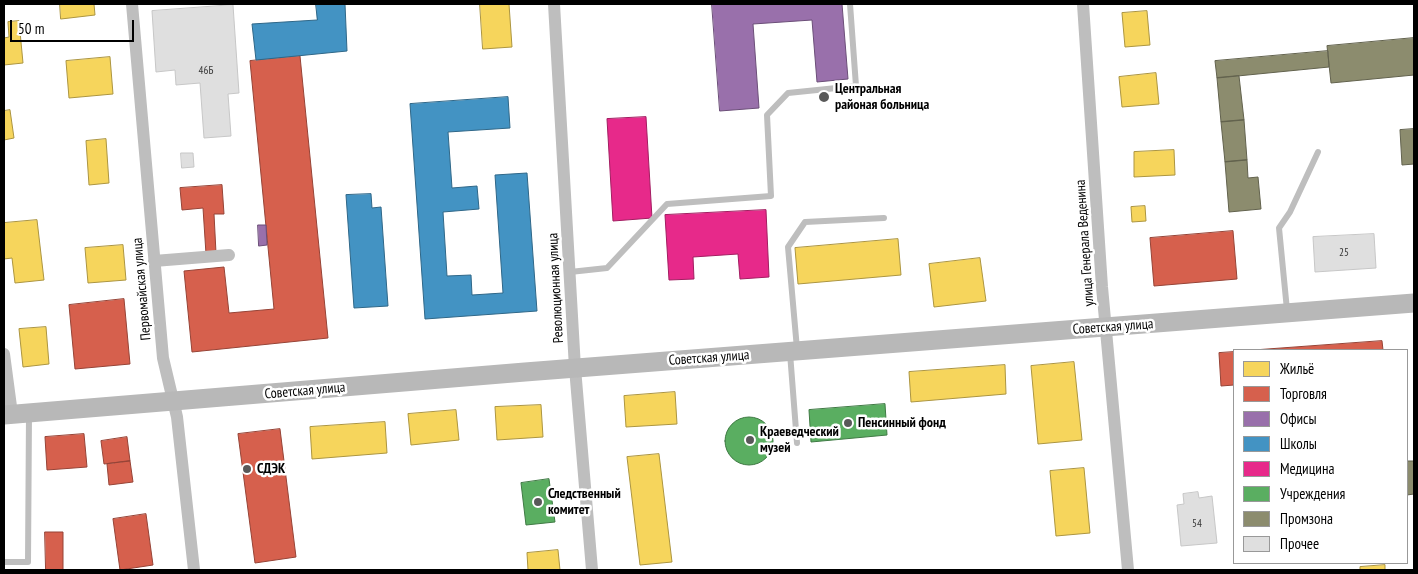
<!DOCTYPE html>
<html>
<head>
<meta charset="utf-8">
<style>
  body { margin:0 }
  #map { position:relative; width:1418px; height:574px; overflow:hidden; background:#fff; font-family:"PT Sans Narrow",sans-serif }
  canvas { display:block }
  .frame { position:absolute; inset:0; border:5px solid #000; pointer-events:none }
  .legend { position:absolute; left:1233px; top:349px; width:175px; height:215px; box-sizing:border-box; background:#fff; border:1px solid #999; margin:0; padding:6px 9px; list-style:none; font-size:15px; color:#000 }
  .legend li { display:flex; align-items:center; gap:10px; height:25px }
  .legend b { width:25px; border:1px solid #999 }
  .scale { position:absolute; left:10px; top:20px; width:124px; height:22px; box-sizing:border-box; border:2px solid #000; border-top:0; padding-left:6px; font-size:15px; line-height:18px; white-space:nowrap; color:#000; -webkit-text-stroke:4px #fff; paint-order:stroke }
</style>
</head>
<body>
<div id="map">
<canvas width="1418" height="574"></canvas>
<div class="frame"></div>
<ul class="legend">
<li><b style="height:14px;background:#f6d55c"></b>Жильё</li>
<li><b style="height:14px;background:#d6604d"></b>Торговля</li>
<li><b style="height:14px;background:#9970ab"></b>Офисы</li>
<li><b style="height:14px;background:#4393c3"></b>Школы</li>
<li><b style="height:14px;background:#e7298a"></b>Медицина</li>
<li><b style="height:14px;background:#5aae61"></b>Учреждения</li>
<li><b style="height:14px;background:#8c8c6e"></b>Промзона</li>
<li><b style="height:14px;background:#dfdfdf"></b>Прочее</li>
</ul>
<div class="scale">50 m</div>
</div>
<script>
const g = document.querySelector('canvas').getContext('2d');
g.lineJoin = 'round';
function paint(path, color) { g.fillStyle = color; g.fill(path, 'evenodd'); }
function strokePath(path, color, width, dash) { g.strokeStyle = color; g.lineWidth = width; g.lineCap = dash ? 'butt' : 'round'; g.setLineDash(dash || []); g.stroke(path); }
function drawText(font, color, halo, rows, align = 'center') {
  g.font = font + ' "PT Sans Narrow",sans-serif'; g.lineWidth = 5; g.setLineDash([]); g.textBaseline = 'middle'; g.strokeStyle = halo; g.fillStyle = color; for (const [text, x, y, turn = 0] of rows) {
    g.save(); g.translate(x, y); g.rotate((+turn || 0) * Math.PI / 180); g.textAlign = isNaN(turn) ? turn : align; if (halo) g.strokeText(text, 0, 0); g.fillText(text, 0, 0); g.restore();
  }
}
const homes = new Path2D(`
  M60,4H94L95,15L61,19Z
  M480,4H509L512,47L483,49Z
  M1147,11L1150,45L1125,47L1122,13Z
  M19,21L23,63L4,65V38L9,37L8,22Z
  M110,57L113,94L69,98L66,61Z
  M1156,73L1159,104L1122,107L1119,77Z
  M10,110L14,138L4,140V111Z
  M106,139L109,183L89,185L86,141Z
  M1174,150L1175,175L1134,177V152Z
  M1145,206L1146,221L1132,222L1131,207Z
  M37,220L44,280L15,283L12,258L4,259V223Z
  M898,239L901,275L798,284L795,248Z
  M123,245L126,280L88,283L85,248Z
  M980,258L986,301L934,307L929,264Z
  M46,327L49,364L23,367L19,329Z
  M1074,362L1082,440L1038,444L1031,366Z
  M1005,365L1006,394L911,402L909,372Z
  M675,392L677,424L626,427L624,396Z
  M541,405L543,437L497,440L495,407Z
  M456,410L459,440L411,445L408,414Z
  M385,422L387,453L312,459L310,427Z
  M659,454L672,562L640,565L627,457Z
  M1084,468L1090,533L1056,536L1050,471Z
  M558,550L560,570H528L527,553Z
  M1385,565V570H1360V567Z`);
const shops = new Path2D(`
  M300,56L328,338L192,352L184,271L224,267L229,313L274,309L250,61Z
  M222,185L224,214H214L216,253L206,254L203,208L182,210L180,188Z
  M1233,231L1237,279L1154,286L1150,238Z
  M124,299L130,364L75,369L69,305Z
  M1382,341L1383,350H1254Z
  M1234,352V385L1221,386L1219,353Z
  M280,429L296,557L255,563L238,434Z
  M84,434L87,467L47,470L45,437Z
  M127,437L130,461L104,464L101,441Z
  M130,461L133,482L109,485L107,464Z
  M146,514L153,565L120,570L113,519Z
  M45,532H63V570H46Z`);
const offices = new Path2D(`
  M712,4H842L848,79L817,82L812,20L753,24L759,108L720,111Z
  M258,225H266L267,245L259,246Z`);
const schools = new Path2D(`
  M316,4H345L347,51L256,60L252,24L317,20Z
  M508,97L510,128L448,132L452,188L477,186L479,209L443,212L447,276L471,275L472,295L503,293L495,175L527,173L537,311L425,319L410,104Z
  M371,194L372,208L381,207L388,306L354,308L346,195Z`);
const health = new Path2D(`
  M646,117L652,218L613,221L607,119Z
  M766,210L769,277L740,279L738,254L693,257L694,279L669,280L665,215Z`);
const public = new Path2D(`
  M885,404L887,435L811,442L809,410Z
  M725 441a24 24 0 1 1 48 0a24 24 0 1 1-48 0Z
  M549,479L555,522L526,525L521,483Z`);
const industry = new Path2D(`
  M1414,38V75L1331,83L1327,46Z
  M1328,51L1329,67L1217,78L1215,61Z
  M1239,76L1244,120L1221,122L1217,78Z
  M1244,120L1247,160L1225,162L1221,122Z
  M1414,129V164L1402,165L1400,130Z
  M1247,160L1248,178L1258,177L1261,209L1229,212L1225,162Z
  M1407,461H1414V494L1407,495Z`);
const building = new Path2D(`
  M233,5L239,93L228,94L231,136L204,138L200,83L176,85L175,70L156,72L152,11Z
  M181,153H193L194,167L182,168Z
  M1374,234L1376,268L1315,272L1313,237Z
  M1198,492L1199,498L1212,496L1217,543L1181,546L1177,505L1184,504L1183,494Z`);
const lane = new Path2D(`
  M570,272L607,268L667,204L771,196L767,115L788,93L856,86L850,4
  M1287,310L1279,228L1290,212L1318,152
  M797,349L788,247L805,222L884,218
  M790,353L797,443
  M4,562H28L29,414`);
const street = new Path2D(`
  M132,4L163,358L177,417L194,570
  M554,4L575,368L592,570
  M1083,4L1102,287L1128,570
  M154,261L229,255
  M4,354L12,414`);
const secondary = new Path2D(`
  M4,415L525,372L1414,303`);
const markers = [
  [824,97,6,"#595959"],
  [848,423,5,"#595959"],
  [750,440,5,"#595959"],
  [247,469,5,"#595959"],
  [538,502,5,"#595959"]
];
const numberNames = [
  ["46Б",206,71],
  ["25",1344,253],
  ["54",1197,524]
];
const poiNames = [
  ["Центральная",835,89],
  ["районая больница",835,105],
  ["Пенсинный фонд",858,423],
  ["Краеведческий",760,432],
  ["музей",760,448],
  ["СДЭК",257,469],
  ["Следственный",548,494],
  ["комитет",548,510]
];
const streetNames = [
  ["улица Генерала Веденина",1085,243,-94],
  ["Революционная улица",556,288,-93],
  ["Первомайская улица",142,289,-95],
  ["Советская улица",1113,327,-4],
  ["Советская улица",709,358,-4],
  ["Советская улица",305,391,-5]
];
paint(homes, '#f6d55c');
strokePath(homes, '#ac9540', 1);
paint(shops, '#d6604d');
strokePath(shops, '#964336', 1);
paint(offices, '#9970ab');
strokePath(offices, '#6b4e78', 1);
paint(schools, '#4393c3');
strokePath(schools, '#2f6788', 1);
paint(health, '#e7298a');
strokePath(health, '#a21d61', 1);
paint(public, '#5aae61');
strokePath(public, '#3f7a44', 1);
paint(industry, '#8c8c6e');
strokePath(industry, '#62624d', 1);
paint(building, '#dfdfdf');
strokePath(building, '#c7c7c7', 1);
strokePath(lane, '#bebebe', 6);
strokePath(street, '#bebebe', 12);
strokePath(secondary, '#b8b8b8', 19);
for (const [x, y, r, color] of markers) { const dot = new Path2D(); dot.arc(x, y, r, 0, 2 * Math.PI); g.fillStyle = color; g.fill(dot); strokePath(dot, '#fff', 2); }
drawText('11px', '#383838', null, numberNames);
drawText('bold 14px', '#000', '#fff', poiNames, 'left');
drawText('14px', '#000', '#fff', streetNames);
</script>
</body>
</html>
